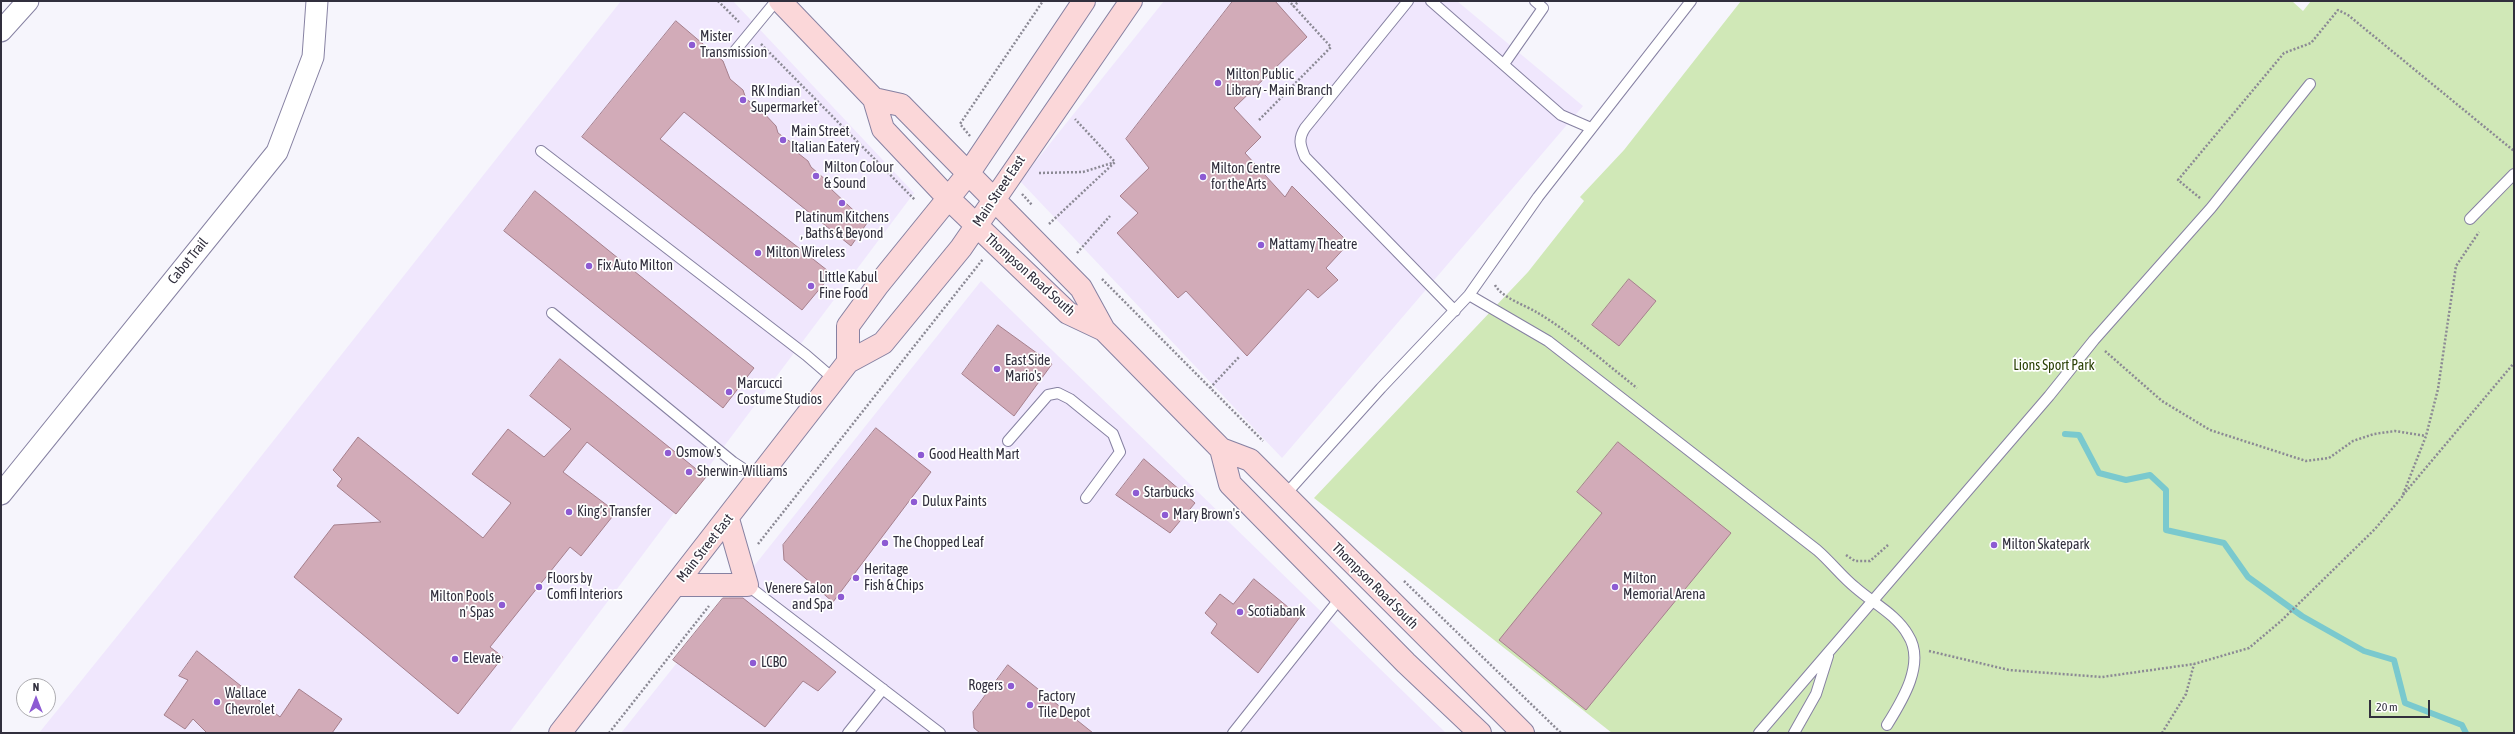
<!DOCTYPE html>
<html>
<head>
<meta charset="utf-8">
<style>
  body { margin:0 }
  #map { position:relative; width:2515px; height:734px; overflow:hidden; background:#f6f5fc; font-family:"Asap Condensed",sans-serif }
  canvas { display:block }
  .frame { position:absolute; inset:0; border:2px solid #312f3d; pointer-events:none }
  .north { position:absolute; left:16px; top:678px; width:40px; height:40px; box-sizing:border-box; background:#fff; border:1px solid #adacb1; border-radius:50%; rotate:0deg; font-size:11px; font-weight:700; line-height:16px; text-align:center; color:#312f3d }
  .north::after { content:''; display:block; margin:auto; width:14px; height:18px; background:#8d5bd3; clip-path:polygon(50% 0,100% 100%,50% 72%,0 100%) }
  .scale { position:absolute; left:2369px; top:700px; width:61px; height:18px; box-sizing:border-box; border:2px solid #312f3d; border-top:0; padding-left:5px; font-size:12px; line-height:14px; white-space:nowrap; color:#312f3d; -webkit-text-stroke:3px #fff; paint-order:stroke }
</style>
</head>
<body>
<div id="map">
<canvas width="2515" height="734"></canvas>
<div class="frame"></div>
<div class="north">N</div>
<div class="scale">20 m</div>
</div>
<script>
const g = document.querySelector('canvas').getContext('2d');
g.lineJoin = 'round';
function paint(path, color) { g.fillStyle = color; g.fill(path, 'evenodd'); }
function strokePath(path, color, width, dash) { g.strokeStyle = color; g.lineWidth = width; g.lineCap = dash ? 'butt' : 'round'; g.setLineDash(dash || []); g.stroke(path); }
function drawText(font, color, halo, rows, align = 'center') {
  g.font = font + ' "Asap Condensed",sans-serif'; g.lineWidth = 3.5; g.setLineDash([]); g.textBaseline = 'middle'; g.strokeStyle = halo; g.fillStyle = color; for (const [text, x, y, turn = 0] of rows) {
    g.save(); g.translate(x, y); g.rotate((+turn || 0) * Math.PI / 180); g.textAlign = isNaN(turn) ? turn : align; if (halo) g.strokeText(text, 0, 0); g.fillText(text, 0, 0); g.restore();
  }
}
const commercial = new Path2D(`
  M621,1H733L914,193L509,733H39L202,531Z
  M1164,1H1457L1583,106L1282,458L1020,181Z
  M981,281L1446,733H621Z`);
const green = new Path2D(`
  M1741,1H2292L2303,11L2311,1H2514V733H1612L1314,498L1528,272L1584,201L1580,197L1624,150Z`);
const stream = new Path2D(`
  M2065,434L2079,435L2099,473L2126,480L2150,475L2166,490V530L2224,543L2248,577L2302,616L2364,651L2394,660L2405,703L2462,725L2466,733`);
const building = new Path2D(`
  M1233,1H1275L1307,37L1234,108L1261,137L1245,153L1285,197L1292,186L1349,243L1326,268L1338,280L1318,298L1308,289L1247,356L1186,291L1178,298L1117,233L1138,213L1120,196L1149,168L1126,139Z
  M676,21L723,61L730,79L743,90L746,99L760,109L776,126L778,133L792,143L794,150L808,161L811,167L827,181L831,189L867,223L851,246L684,112L660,139L832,274L802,310L582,137Z
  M535,191L754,368L723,408L504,231Z
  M1629,279L1656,301L1619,346L1592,325Z
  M998,325L1052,364L1014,416L962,374Z
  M560,359L706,477L676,514L587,442L563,472L616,512L581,556L570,547L490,647L503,657L458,714L294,577L334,525L381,522L337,486L342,479L333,470L358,437L483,538L511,503L472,474L508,429L544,457L571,429L530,396Z
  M876,428L931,472L833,602L784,560L783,545Z
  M1618,442L1731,533L1586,710L1499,640L1602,513L1577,492Z
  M1144,459L1195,503L1170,533L1116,495Z
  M1254,579L1300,617L1258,673L1211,633L1217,624L1205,613L1220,594L1233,604Z
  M723,598H743L836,672L818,691L803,681L765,727L673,660Z
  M197,651L280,717L299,689L342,719L332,733H207L193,719L185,729L164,715L188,680L179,676Z
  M1008,665L1093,733H980L974,728L973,712Z`);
const path = new Path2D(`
  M718,1L739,22
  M1293,7L1299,1
  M761,44L915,200
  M1259,120L1331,47L1289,1
  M970,136L960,124L1043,1
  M1039,173L1083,172L1112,163
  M1022,194L1032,205
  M2200,198L2178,180L2284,53L2311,43L2338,10L2348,15L2514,151
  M1049,224L1115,162L1075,119
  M1077,253L1110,216
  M1102,279L1263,441
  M1495,285C1502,298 1525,305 1538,313C1573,334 1605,363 1637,388
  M2105,351L2162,401L2210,430L2306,461L2329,458L2353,441L2374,434L2395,431L2426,436
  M1210,388L1239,357
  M2403,495L2514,363
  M758,544L983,259
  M1846,555L1855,561H1870L1888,545
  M1404,581L1561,733
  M1929,651L2009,670L2102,677L2194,664L2249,648L2281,621L2375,529L2402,497L2426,436L2438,389L2456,266L2479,232
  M609,733L709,606
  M2162,733L2186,694L2194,664`);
const lane = new Path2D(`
  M1408,1L1305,128C1298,139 1300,145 1305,157L1455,311
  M1431,1L1561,115L1591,128
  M734,52L776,1
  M1504,64L1543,8L1535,1
  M541,151L806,355L835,380
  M2470,219L2514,174
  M1469,295L1548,341L1817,550C1831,562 1842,577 1856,588C1873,603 1897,615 1908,635C1926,663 1902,701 1887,725
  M552,313L733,462L759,479
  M1008,441L1048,395L1058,393L1070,399L1113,434L1120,452L1086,498
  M1285,495L1381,388L1469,295L1538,197L1691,1
  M747,585L940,733
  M848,733L883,689
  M1233,733L1341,597
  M1759,733L2049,396L2094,340L2211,208L2310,84
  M1794,733L1816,694L1828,656`);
const street = new Path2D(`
  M1,31L28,1
  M1,494L277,152L313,57L317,1`);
const secondary = new Path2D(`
  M780,1L874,99L883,129L949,199L1068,313L1104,330
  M874,99L901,105L1081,288L1104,330L1221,449L1250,460L1523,733
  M848,362V326L878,285L968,174L1084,1
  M1221,449L1230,484L1406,663L1480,733
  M677,585H747L728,519
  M560,733L848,362L883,343L961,248L1131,1`);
const markers = [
  [692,45,4,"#8d5bd3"],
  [1218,83,4,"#8d5bd3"],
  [743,100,4,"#8d5bd3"],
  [783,140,4,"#8d5bd3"],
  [816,176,4,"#8d5bd3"],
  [1203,177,4,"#8d5bd3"],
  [842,203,4,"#8d5bd3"],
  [1261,245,4,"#8d5bd3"],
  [758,253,4,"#8d5bd3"],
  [589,266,4,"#8d5bd3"],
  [811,286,4,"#8d5bd3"],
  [997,369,4,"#8d5bd3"],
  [729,392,4,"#8d5bd3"],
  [668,453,4,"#8d5bd3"],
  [921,455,4,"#8d5bd3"],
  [689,472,4,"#8d5bd3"],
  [1136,493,4,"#8d5bd3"],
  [914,502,4,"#8d5bd3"],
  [569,512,4,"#8d5bd3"],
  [1165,515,4,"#8d5bd3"],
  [885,543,4,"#8d5bd3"],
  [1994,545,4,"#8d5bd3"],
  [856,578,4,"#8d5bd3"],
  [539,587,4,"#8d5bd3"],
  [1615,587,4,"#8d5bd3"],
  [841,597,4,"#8d5bd3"],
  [502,605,4,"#8d5bd3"],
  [1240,612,4,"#8d5bd3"],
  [455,659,4,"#8d5bd3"],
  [753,663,4,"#8d5bd3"],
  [1011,686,4,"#8d5bd3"],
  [217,702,4,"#8d5bd3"],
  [1030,705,4,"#8d5bd3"]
];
const poiNames = [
  ["Mister",700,37],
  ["Transmission",700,53],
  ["Milton Public",1226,75],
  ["Library - Main Branch",1226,91],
  ["RK Indian",751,92],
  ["Supermarket",751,108],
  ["Main Street",791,132],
  ["Italian Eatery",791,148],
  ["Milton Colour",824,168],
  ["& Sound",824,184],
  ["Milton Centre",1211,169],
  ["for the Arts",1211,185],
  ["Platinum Kitchens",842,218,"center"],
  [", Baths & Beyond",842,234,"center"],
  ["Mattamy Theatre",1269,245],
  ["Milton Wireless",766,253],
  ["Fix Auto Milton",597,266],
  ["Little Kabul",819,278],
  ["Fine Food",819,294],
  ["East Side",1005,361],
  ["Mario's",1005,377],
  ["Marcucci",737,384],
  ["Costume Studios",737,400],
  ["Osmow's",676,453],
  ["Good Health Mart",929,455],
  ["Sherwin-Williams",697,472],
  ["Starbucks",1144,493],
  ["Dulux Paints",922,502],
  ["King’s Transfer",577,512],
  ["Mary Brown's",1173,515],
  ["The Chopped Leaf",893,543],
  ["Milton Skatepark",2002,545],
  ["Heritage",864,570],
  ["Fish & Chips",864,586],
  ["Floors by",547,579],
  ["Comfi Interiors",547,595],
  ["Milton",1623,579],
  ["Memorial Arena",1623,595],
  ["Venere Salon",833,589,"right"],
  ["and Spa",833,605,"right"],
  ["Milton Pools",494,597,"right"],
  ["n' Spas",494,613,"right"],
  ["Scotiabank",1248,612],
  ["Elevate",463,659],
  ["LCBO",761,663],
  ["Rogers",1003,686,"right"],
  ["Wallace",225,694],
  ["Chevrolet",225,710],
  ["Factory",1038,697],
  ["Tile Depot",1038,713]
];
const streetNames = [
  ["Main Street East",999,191,-56],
  ["Cabot Trail",188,261,-51],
  ["Thompson Road South",1030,275,42],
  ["Main Street East",705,548,-52],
  ["Thompson Road South",1375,586,45]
];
const parkNames = [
  ["Lions Sport Park",2054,366]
];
paint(commercial, '#f0e7fd');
paint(green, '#d0e8b7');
strokePath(stream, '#7ac9ce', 6);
paint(building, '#d2abb8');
strokePath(building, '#a6808d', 1);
strokePath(lane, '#8681a2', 12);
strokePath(street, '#8681a2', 23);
strokePath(secondary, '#8681a2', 24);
strokePath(path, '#8b8994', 2.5, [2, 2]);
strokePath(lane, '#fff', 10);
strokePath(street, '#fff', 21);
strokePath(secondary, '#fbd7d9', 22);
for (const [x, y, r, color] of markers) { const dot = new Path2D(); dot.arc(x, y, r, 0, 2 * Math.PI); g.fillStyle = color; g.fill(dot); strokePath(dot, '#fff', 1.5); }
drawText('14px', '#312f3d', '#fff', poiNames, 'left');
drawText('14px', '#312f3d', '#fff', streetNames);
drawText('14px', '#2b4106', '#fff', parkNames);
</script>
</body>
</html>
